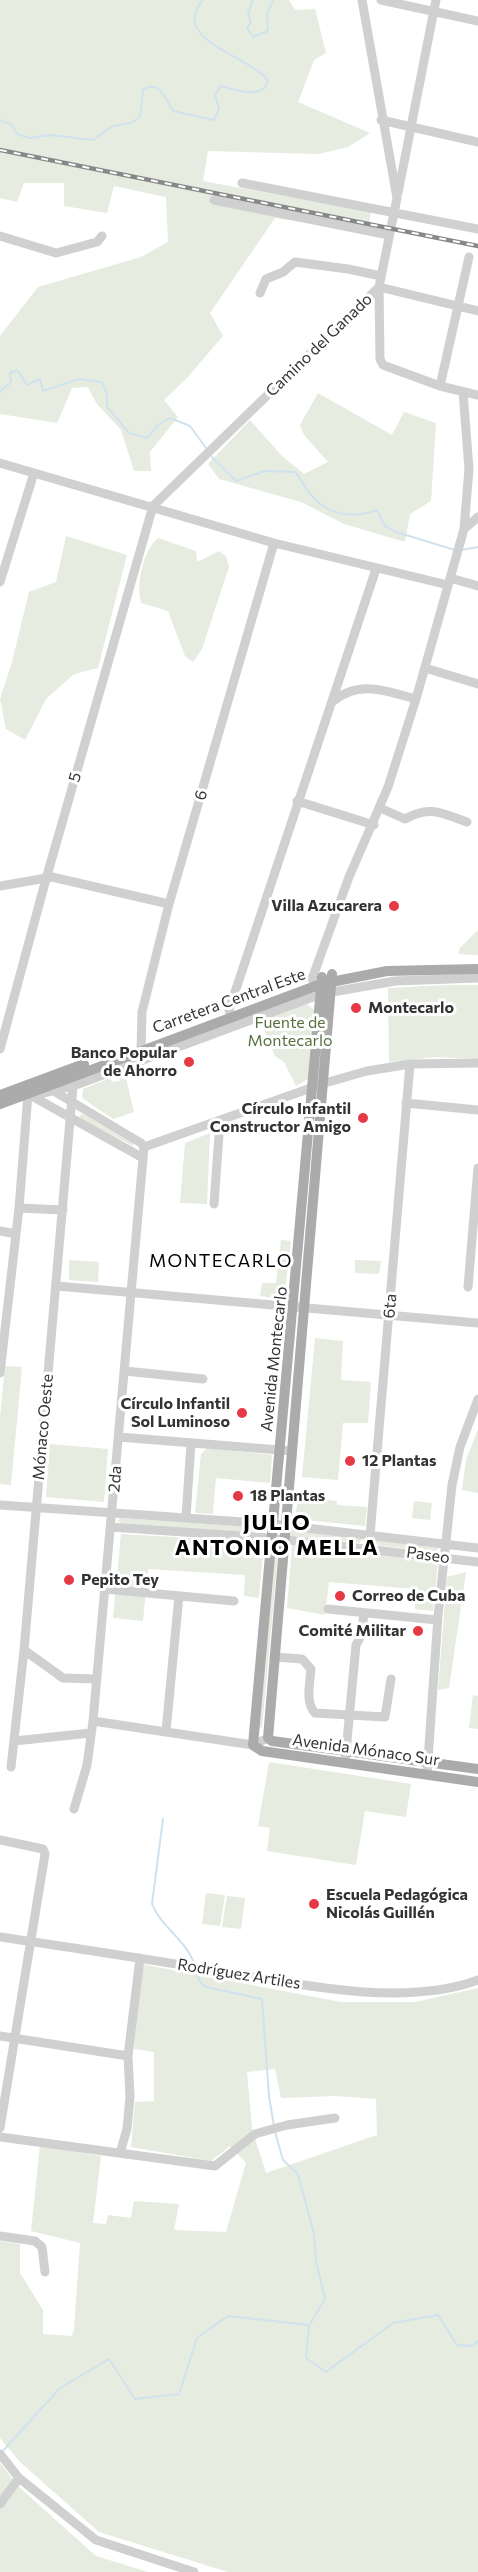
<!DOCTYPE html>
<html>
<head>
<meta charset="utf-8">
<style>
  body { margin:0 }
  canvas { display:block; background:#fff }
</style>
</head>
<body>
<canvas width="478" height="2572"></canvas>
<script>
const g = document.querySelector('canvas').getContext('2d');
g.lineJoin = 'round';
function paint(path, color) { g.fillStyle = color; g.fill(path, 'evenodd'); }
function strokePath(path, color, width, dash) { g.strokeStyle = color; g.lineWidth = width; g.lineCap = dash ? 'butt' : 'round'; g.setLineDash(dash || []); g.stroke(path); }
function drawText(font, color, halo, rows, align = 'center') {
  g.font = font + ' Commissioner,sans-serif'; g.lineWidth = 6; g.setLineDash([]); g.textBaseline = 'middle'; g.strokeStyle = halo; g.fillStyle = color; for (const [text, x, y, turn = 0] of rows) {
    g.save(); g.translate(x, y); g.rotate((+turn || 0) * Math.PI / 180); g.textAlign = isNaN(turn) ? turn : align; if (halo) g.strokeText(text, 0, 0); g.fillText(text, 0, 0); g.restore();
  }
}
const green = new Path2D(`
  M0,0H289L295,10L315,9L326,53L314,60L298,102L370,133L348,147L319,154L208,151L203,181L371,212L368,232L275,218L210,313L223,336L187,378L164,400L178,417L150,452L151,471H134L121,430L96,403L88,387L72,388L57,423L0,414V336L38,287L141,257L168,242L166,197L114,186L107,213L64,206V183H24L17,202L0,198Z
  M318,393L392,435L404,412L436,423L431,501L410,514L405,542L344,524L301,502L219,479L208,464L250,420L281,455L304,474L328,462L304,435L300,425Z
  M66,536L127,555L98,668L74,674L46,699L25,740L6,729L0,699L12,662L29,592L56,582Z
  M158,538L196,551L197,562L219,551L226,556L229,567L202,649L193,662L185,656L168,611L141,603C136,584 143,551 158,538Z
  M478,930V955L458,954L460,948Z
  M449,985H478V1059L437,1057L389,1062L388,988Z
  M307,1004L314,1010L308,1079L296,1086L284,1062L275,1056L260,1019Z
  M125,1074L134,1112L113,1119L82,1098L83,1089L110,1078L112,1082L120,1081L119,1076Z
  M83,1114L133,1143V1146L81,1119L79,1115Z
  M210,1133L207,1204L180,1203L185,1143Z
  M281,1240L291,1241L284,1299L260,1296L262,1283H276Z
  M69,1260L99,1262L98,1282L69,1280Z
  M355,1260L381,1261L379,1274L355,1273Z
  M315,1338L343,1341L341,1380L371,1382L368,1423H343L338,1480L302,1477Z
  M5,1366L22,1367L11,1485L0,1484V1417Z
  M478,1429V1493L462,1490L466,1460Z
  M50,1444L108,1449L104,1502L46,1497Z
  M207,1448L272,1455L270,1483L216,1478L213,1514L195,1513L201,1454Z
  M298,1497L337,1501V1505L367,1507L365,1526L295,1519Z
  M414,1501L432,1503L430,1520L412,1518Z
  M120,1518L257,1527L259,1530L255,1533L121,1523L118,1521Z
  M292,1530L360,1537L362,1540L359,1543L291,1536L289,1533Z
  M121,1534L264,1542L259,1598L244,1596L245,1575L148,1569L143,1621L113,1618Z
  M375,1540L438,1548V1550L436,1552L375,1545Z
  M276,1543L279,1544L262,1728L259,1727Z
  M292,1545L438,1562L433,1611L415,1609V1589L329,1582L325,1615L287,1608Z
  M466,1572L449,1688L438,1690L447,1577Z
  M473,1695L478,1696V1729L469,1728Z
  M269,1762L411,1784L406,1817L365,1811L356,1865L267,1851L270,1828L258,1826Z
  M206,1893L225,1895L220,1926L202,1924Z
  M227,1896L245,1898L241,1929L222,1927Z
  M141,1964L341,2002H415L478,1988V2572H228L99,2532L20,2462L0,2438V2241L20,2244V2273L43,2310V2334L72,2336L74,2329L80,2243L31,2231L40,2145L101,2156L93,2223L106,2224L108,2215L131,2218L134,2201L179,2204L174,2230L226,2232L246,2163L230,2146L211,2161L131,2147L135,2102L154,2101V2052L134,2049ZM275,2069L281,2098L335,2096L376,2099L377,2135L266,2173L252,2129L247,2072Z
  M0,2463L18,2486L96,2556L148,2572H0Z`);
const stream = new Path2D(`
  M253,0L248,14L251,22L247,28L253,37L268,31L267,15L273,0
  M0,120L12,125L17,134L30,138L50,135L93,140L113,126L131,123L140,117L143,90C158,78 166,99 173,111L214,120L219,109L215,94L221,86C235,90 263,100 268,81C254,57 167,40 203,0
  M0,392L11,382L10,373L17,370L27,385L40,379L43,391L79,379L102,382L107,394V407L129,433L147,438L158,425L170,418L190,426L206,448
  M212,457L236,481L265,471L295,472C302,480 307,492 315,499C331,516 355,518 377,510L385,526L396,532L455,550
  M461,550L478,547
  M163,1819L152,1904C161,1927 186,1940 194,1963
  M196,1971L200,1982L206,1987L262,1999L269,2096L274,2126
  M275,2132L283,2160L298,2174L314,2234L316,2261L325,2299L310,2324
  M2,2452L60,2388L109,2359L135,2399L179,2394L197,2338L228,2316L309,2325L306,2358L326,2372L393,2323L438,2315L457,2345L473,2346L478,2341`);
const minor = new Path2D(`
  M362,0L397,198L379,287L380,359L383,365L440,386L478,395
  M381,0L478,21
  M381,120L478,142
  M242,183L478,229
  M398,193L436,0
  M214,200L389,235
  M0,236L56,253L97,242L102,236
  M379,287L478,311
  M260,293L266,279L283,272L295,262L348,269L381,276
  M440,386L469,257
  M463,392L469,469L464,529
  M0,463L274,543L448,585
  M450,578L478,586
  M0,582L34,473
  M425,668L478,684
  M332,702C359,679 386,691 416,699
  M297,801L374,825
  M380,808L405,819C430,805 441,813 467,822
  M0,886L52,877L169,904
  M312,979L349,877L388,787L416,699L464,529L478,517
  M231,1016L229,1010L376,569
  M0,1049L46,879L153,506L379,287
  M141,1050L142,1012L169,904L274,543
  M52,1090L141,1143L144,1147
  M30,1095L143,1158
  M32,1096L73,1086L321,994L395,981L478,978
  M406,1103L478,1110
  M144,1147L325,1083L367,1071L410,1064L478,1063
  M214,1204L220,1121
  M19,1208L63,1210
  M0,1231L16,1234
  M57,1286L478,1323
  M468,1287L478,1168
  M125,1371L203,1379
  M0,1373L19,1208L28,1094
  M119,1437L292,1451
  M0,1505L272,1524L478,1548
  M186,1517L191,1443
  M111,1527L270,1538L478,1562
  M369,1547L410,1064
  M105,1589L234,1601
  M328,1609L437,1620
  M24,1650L63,1678L96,1679
  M274,1657L302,1659L311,1669C310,1682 305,1703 315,1713L385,1717L391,1679
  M93,1721L253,1745L268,1738
  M166,1731L179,1596
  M14,1741L91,1733
  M345,1762L356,1645L361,1636L364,1614
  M11,1767L24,1650L73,1086
  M427,1774L438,1616L452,1485L460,1447L478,1399
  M74,1809L87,1765L93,1721L144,1147
  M0,1840L43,1849L45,1854L0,2128
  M0,1937C69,1947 138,1958 207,1969C287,1982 401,2009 478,1980
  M0,2036L128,2056
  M0,2137L215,2166L255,2134L287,2125L335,2118
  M120,2153L127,2129L130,2097L128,2056L140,1958
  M0,2236L35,2241L42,2247L45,2272
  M0,2454L19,2478L96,2540L194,2572
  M0,2504L19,2478`);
const major = new Path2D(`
  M332,974L268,1738L272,1741L478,1769
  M322,977L253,1745L262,1751L478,1782
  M0,1095L84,1064
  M0,1104L321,984L387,971L478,969`);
const rail = new Path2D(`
  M0,150L478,246`);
const markers = [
  [394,906,6,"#e63946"],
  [356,1008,6,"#e63946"],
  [189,1062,6,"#e63946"],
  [363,1118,6,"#e63946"],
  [242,1413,6,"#e63946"],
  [350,1461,6,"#e63946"],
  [238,1496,6,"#e63946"],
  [69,1580,6,"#e63946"],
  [340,1596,6,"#e63946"],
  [418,1631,6,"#e63946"],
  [314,1904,6,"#e63946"]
];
const streetNames = [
  ["Camino del Ganado",319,345,-44],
  ["5",75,777,-74],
  ["6",201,795,-74],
  ["Carretera Central Este",229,1001,-20],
  ["6ta",390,1306,-85],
  ["Avenida Montecarlo",274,1359,-84],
  ["Mónaco Oeste",43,1427,-85],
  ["2da",115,1479,-85],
  ["Paseo",428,1555,8],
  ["Avenida Mónaco Sur",366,1750,8],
  ["Rodríguez Artiles",239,1974,9]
];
const poiNames = [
  ["Villa Azucarera",382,906,"right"],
  ["Montecarlo",368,1008],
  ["Banco Popular",177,1053,"right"],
  ["de Ahorro",177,1071,"right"],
  ["Círculo Infantil",351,1109,"right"],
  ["Constructor Amigo",351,1127,"right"],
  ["Círculo Infantil",230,1404,"right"],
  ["Sol Luminoso",230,1422,"right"],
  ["12 Plantas",362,1461],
  ["18 Plantas",250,1496],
  ["Pepito Tey",81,1580],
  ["Correo de Cuba",352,1596],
  ["Comité Militar",406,1631,"right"],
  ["Escuela Pedagógica",326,1895],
  ["Nicolás Guillén",326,1913]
];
const parkNames = [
  ["Fuente de",290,1023],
  ["Montecarlo",290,1041]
];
const neighbourhoodNames = [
  ["MONTECARLO",221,1261]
];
const districtNames = [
  ["JULIO",277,1523],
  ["ANTONIO MELLA",277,1548]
];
paint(green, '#e6ecdf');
strokePath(stream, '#cfe2ee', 2);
strokePath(minor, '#d0d0d0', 9);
strokePath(major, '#ababab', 10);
strokePath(rail, '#888', 4.5);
strokePath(rail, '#fff', 2, [7]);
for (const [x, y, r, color] of markers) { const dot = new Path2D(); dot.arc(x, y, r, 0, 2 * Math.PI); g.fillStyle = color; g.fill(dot); strokePath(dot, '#fff', 2); }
drawText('16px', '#333', '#fff', streetNames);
drawText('bold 16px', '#333', '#fff', poiNames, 'left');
drawText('16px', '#56703f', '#fff', parkNames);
g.letterSpacing = '1.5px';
drawText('18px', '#000', '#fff', neighbourhoodNames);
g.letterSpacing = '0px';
g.letterSpacing = '1.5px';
drawText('bold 22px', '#000', '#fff', districtNames);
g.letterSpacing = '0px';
</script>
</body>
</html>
